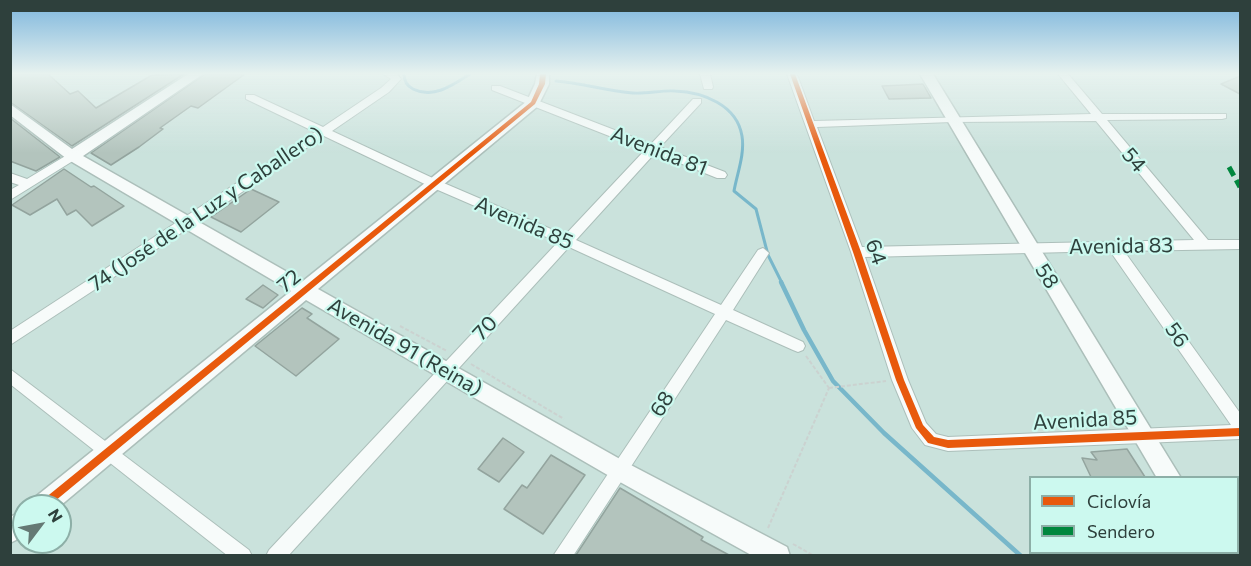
<!DOCTYPE html>
<html>
<head>
<meta charset="utf-8">
<style>
  body { margin:0 }
  #map { position:relative; width:1251px; height:566px; overflow:hidden; background:#cae2dc; font-family:Commissioner,sans-serif }
  canvas { display:block }
  .frame { position:absolute; inset:0; border:12px solid #2e403c; pointer-events:none }
  .legend { position:absolute; left:1029px; top:476px; width:210px; height:78px; box-sizing:border-box; background:#ccf9ef; border:2px solid #8dafa7; margin:0; padding:8px 10px; list-style:none; font-size:18px; color:#2e403c }
  .legend li { display:flex; align-items:center; gap:12px; height:30px }
  .legend b { width:30px; border:2px solid #8dafa7 }
  .north { position:absolute; left:12px; top:494px; width:60px; height:60px; box-sizing:border-box; background:#ccf9ef; border:2px solid #8dafa7; border-radius:50%; rotate:58deg; font-size:16px; font-weight:700; line-height:24px; text-align:center; color:#2e403c }
  .north::after { content:''; display:block; margin:auto; width:21px; height:27px; background:#657974; clip-path:polygon(50% 0,100% 100%,50% 72%,0 100%) }
</style>
</head>
<body>
<div id="map">
<canvas width="1251" height="566"></canvas>
<div class="frame"></div>
<ul class="legend">
<li><b style="height:8px;background:#e8590c"></b>Ciclovía</li>
<li><b style="height:8px;background:#00873e"></b>Sendero</li>
</ul>
<div class="north">N</div>
</div>
<script>
const g = document.querySelector('canvas').getContext('2d');
g.lineJoin = 'round';
function strokePath(path, color, width, dash) { g.strokeStyle = color; g.lineWidth = width; g.lineCap = dash ? 'butt' : 'round'; g.setLineDash(dash || []); g.stroke(path); }
function paint(path, color) { g.fillStyle = color; g.fill(path, 'evenodd'); }
function drawText(font, color, halo, rows, align = 'center') {
  g.font = font + ' Commissioner,sans-serif'; g.lineWidth = 4.5; g.setLineDash([]); g.textBaseline = 'middle'; g.strokeStyle = halo; g.fillStyle = color; for (const [text, x, y, turn = 0] of rows) {
    g.save(); g.translate(x, y); g.rotate((+turn || 0) * Math.PI / 180); g.textAlign = isNaN(turn) ? turn : align; if (halo) g.strokeText(text, 0, 0); g.fillText(text, 0, 0); g.restore();
  }
}
const streamFar1 = new Path2D(`
  M404,74C404,81 407,86 413,89C434,99 453,85 470,74
  M556,81C582,83 607,91 633,93C647,94 661,90 675,91C703,92 737,105 742,136C745,154 737,174 734,191L756,209L768,255L782,283`);
const stream = new Path2D(`
  M781,282L804,330L833,381L884,433L1021,556`);
const building = new Path2D(`
  M10,74H48L70,94L78,91L96,108L152,75L184,74L72,146L10,102Z
  M205,74H245L198,108L191,106L160,128L163,129L139,147L111,165L91,153Z
  M1240,76V94L1221,84Z
  M923,84L931,98L889,99L882,86Z
  M10,118L60,157L36,171L10,161Z
  M64,169L91,187L94,186L124,206L92,226L76,210L67,215L57,199L30,215L12,205Z
  M251,189L279,202L241,232L211,217Z
  M263,285L278,295L263,308L246,299Z
  M302,308L312,314L307,318L339,339L296,376L255,346Z
  M503,438L524,452L499,482L478,469Z
  M1127,449L1145,477H1091L1082,458L1097,460L1091,452Z
  M551,455L585,475L543,534L504,509L522,485L527,488Z
  M620,488L703,537L701,540L729,555H576Z`);
const path = new Path2D(`
  M400,326L447,351
  M806,356L829,388
  M471,364L564,419
  M829,388L886,381
  M768,528L829,388
  M793,544L814,556`);
const street = new Path2D(`
  M383,74H397L401,79L389,92L332,131L439,181L565,235L645,150L492,90V86H500L651,144L693,99H701V103L660,147L725,172L727,175L725,178H717L655,153L576,240L721,305L758,250L763,248L769,253L733,310L803,342L805,346L803,350L798,352L793,350L726,320L573,556H553L715,314L569,247L288,556H266L269,550L558,242L431,187L324,136L201,220L10,345V331L315,132L246,99V95H254L323,127L381,88L391,79Z
  M700,74H710L713,87L712,89H704Z
  M787,74H797L814,121L1091,114L1058,74H1068L1102,114H1226V118L1222,119L1107,120L1208,240H1240V249L1124,251L1240,413V439L948,451L925,445L912,428L892,380L851,252ZM1096,121L1194,240L862,247L817,127L952,122ZM1110,251L1231,425L948,437L936,434L926,423L908,380L865,257Z
  M72,152L78,156L76,159L10,200V190L19,185L10,182V173L27,179Z
  M10,369L249,550L252,556H228L10,384Z`);
const secondary = new Path2D(`
  M188,74H203L83,156L303,281L527,101L535,84L537,74H549V84L538,106L318,289L627,463L787,547L790,556H753L611,477L306,300L60,506H30L34,498L291,291L67,159L10,115V104L72,149Z
  M920,74H933L1181,478H1157Z
  M24,510V536L10,543V517Z
  M1204,552H1229L1230,556H1205Z`);
const quiet = new Path2D(`
  M1229,167L1240,187`);
const cycleway = new Path2D(`
  M540,74H546L545,84L535,104L49,506H37L39,503L531,102L539,84Z
  M790,74H795L861,252L904,380L923,425L934,437L948,440L1240,428V436L948,448L928,443L916,428L896,380L853,252Z`);
const streetNames = [
  ["Avenida 81",659,151,21],
  ["54",1134,160,50],
  ["74 (José de la Luz y Caballero)",206,209,-34],
  ["Avenida 85",524,223,23],
  ["Avenida 83",1121,246,-1],
  ["64",876,252,71],
  ["58",1047,276,58],
  ["72",289,281,-40],
  ["70",485,328,-47],
  ["56",1177,335,55],
  ["Avenida 91 (Reina)",405,347,30],
  ["68",662,404,-57],
  ["Avenida 85",1085,420,-3]
];
strokePath(streamFar1, '#78b7ca', 3);
strokePath(stream, '#78b7ca', 4.5);
paint(building, '#b3c4bd');
strokePath(building, '#93a49e', 1.5);
strokePath(street, '#acbfba', 2);
strokePath(secondary, '#acbfba', 3);
strokePath(path, '#cbd2d0', 2, [4, 2]);
paint(street, '#f7fbfa');
paint(secondary, '#f7fbfa');
strokePath(quiet, '#00873e', 5, [10, 5]);
paint(cycleway, '#e8590c');
const sky = g.createLinearGradient(0, 0, 0, 153);
sky.addColorStop(0, '#7bb5dc');
sky.addColorStop(0.48, '#e7f2ef');
sky.addColorStop(1, '#e7f2ef00');
g.fillStyle = sky;
g.fillRect(0, 0, 1251, 153);
drawText('21px', '#2e403c', '#ccf9ef', streetNames);
</script>
</body>
</html>
